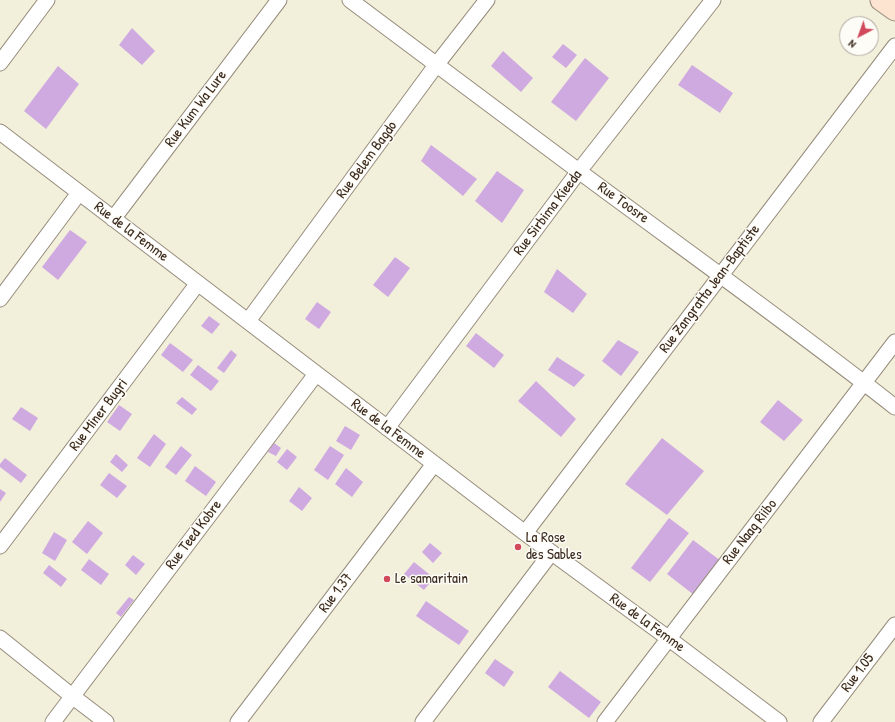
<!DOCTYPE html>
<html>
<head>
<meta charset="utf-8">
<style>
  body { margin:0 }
  #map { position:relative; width:895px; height:722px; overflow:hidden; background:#f2efdb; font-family:"Patrick Hand",sans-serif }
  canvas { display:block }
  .north { position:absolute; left:839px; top:16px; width:40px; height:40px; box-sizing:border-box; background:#fdfcf7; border:1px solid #afa8a0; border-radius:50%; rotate:221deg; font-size:11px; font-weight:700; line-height:16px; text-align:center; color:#3b2a1e }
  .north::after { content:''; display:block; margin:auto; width:14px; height:18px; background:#d1495b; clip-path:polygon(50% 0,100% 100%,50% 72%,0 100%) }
</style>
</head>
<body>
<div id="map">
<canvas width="895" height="722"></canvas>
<div class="north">N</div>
</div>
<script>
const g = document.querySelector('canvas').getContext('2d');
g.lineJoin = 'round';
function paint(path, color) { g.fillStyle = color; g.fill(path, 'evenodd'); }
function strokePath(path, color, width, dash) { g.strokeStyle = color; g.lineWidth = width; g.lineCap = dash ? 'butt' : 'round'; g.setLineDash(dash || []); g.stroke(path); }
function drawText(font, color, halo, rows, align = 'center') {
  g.font = font + ' "Patrick Hand",sans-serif'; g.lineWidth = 3; g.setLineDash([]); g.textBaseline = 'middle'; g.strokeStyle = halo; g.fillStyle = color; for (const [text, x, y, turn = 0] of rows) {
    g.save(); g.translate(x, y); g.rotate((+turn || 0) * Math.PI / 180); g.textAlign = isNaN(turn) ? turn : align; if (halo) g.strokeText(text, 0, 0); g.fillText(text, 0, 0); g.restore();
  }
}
const building = new Path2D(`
  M132,28L155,51L142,65L119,45Z
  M563,44L577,55L566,68L552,57Z
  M503,51L533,78L521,92L491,66Z
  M585,58L609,78L576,121L551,102Z
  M692,65L733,93L720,113L678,85Z
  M58,66L79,84L46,129L24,111Z
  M431,145L477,179L463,196L421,161Z
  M497,171L524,190L502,223L475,201Z
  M70,230L87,242L58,280L42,267Z
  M395,257L410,268L388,297L373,285Z
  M557,269L587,294L573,313L544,292Z
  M317,302L331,312L319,329L305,319Z
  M209,316L220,324L212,334L201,326Z
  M476,333L504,355L494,368L466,346Z
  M618,340L639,352L621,376L602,361Z
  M170,343L193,360L183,372L161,355Z
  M231,350L237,355L224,373L217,368Z
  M557,357L585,375L574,387L548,370Z
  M198,365L219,381L211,391L190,375Z
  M536,381L576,419L561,437L518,401Z
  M182,397L197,409L192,415L176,403Z
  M778,400L803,420L784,441L760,422Z
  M119,405L132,414L120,431L107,422Z
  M21,407L38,418L30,431L12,419Z
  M345,426L360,435L351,450L336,441Z
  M154,434L166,444L150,467L137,458Z
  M662,438L704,471L667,515L625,484Z
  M274,443L281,448L276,456L268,452Z
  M181,446L192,455L176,475L165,467Z
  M330,446L344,455L328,480L314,470Z
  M287,449L297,457L287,470L277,462Z
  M116,454L128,465L122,472L110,462Z
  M5,458L27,475L21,483L0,467V464Z
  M195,466L216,482L206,496L185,481Z
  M346,468L363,482L352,497L335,484Z
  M109,473L127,486L117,498L100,485Z
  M299,487L312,498L302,511L289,501Z
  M0,489L6,493L0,502Z
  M669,518L689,533L650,582L631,568Z
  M88,521L103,533L87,554L72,542Z
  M54,532L67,540L55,561L42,553Z
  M693,540L721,561L694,595L667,574Z
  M430,543L442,553L433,563L422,552Z
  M133,555L145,564L136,575L125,565Z
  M89,559L109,574L101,585L81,570Z
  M414,562L434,578L424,590L404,574Z
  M49,565L67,579L61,587L43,573Z
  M129,597L134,600L121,617L116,613Z
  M426,601L469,631L459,645L416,616Z
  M495,659L514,672L504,687L485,673Z
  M560,671L601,702L589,718L548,687Z`);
const minor = new Path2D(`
  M350,0C427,57 503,115 580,172C685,250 792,326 895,407
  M0,63L47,0
  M0,132L525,533L668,638L779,722
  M113,219L279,0
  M0,299L79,193
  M248,321L437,64L487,0
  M387,428L579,171L713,0
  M525,533L895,46
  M0,546L198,283
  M0,638L72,696L106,722
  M53,722L316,374
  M238,722L434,464
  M423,722L551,553
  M605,722L895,342
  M821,722L895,625`);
const secondary = new Path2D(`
  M881,0L895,10`);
const markers = [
  [518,547,4,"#d1495b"],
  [387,579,4,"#d1495b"]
];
const streetNames = [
  ["Rue Kum Wa Lure",196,109,-53],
  ["Rue Belem Bagdo",367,160,-54],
  ["Rue Toosre",623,203,36],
  ["Rue Sirbima Kieeda",548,213,-53],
  ["Rue de la Femme",131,232,37],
  ["Rue Zangratta Jean-Baptiste",710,289,-53],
  ["Rue Miner Bugri",99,415,-53],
  ["Rue de la Femme",388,429,37],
  ["Rue Naag Riibo",750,532,-52],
  ["Rue Teed Kobre",194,535,-53],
  ["Rue 1.37",336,593,-53],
  ["Rue de la Femme",647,623,36],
  ["Rue 1.05",858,673,-53]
];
const poiNames = [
  ["La Rose",526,538],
  ["des Sables",526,555],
  ["Le samaritain",395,579]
];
paint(building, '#cfaae0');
strokePath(minor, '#968c7c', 17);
strokePath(secondary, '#968c7c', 23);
strokePath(minor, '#fff', 15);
strokePath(secondary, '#fde4d1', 21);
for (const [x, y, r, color] of markers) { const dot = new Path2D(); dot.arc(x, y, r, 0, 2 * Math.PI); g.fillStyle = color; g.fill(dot); strokePath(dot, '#fdfcf7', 1.5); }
drawText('15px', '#3b2a1e', '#fdfcf7', streetNames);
drawText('15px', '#3b2a1e', '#fdfcf7', poiNames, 'left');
</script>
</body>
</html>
